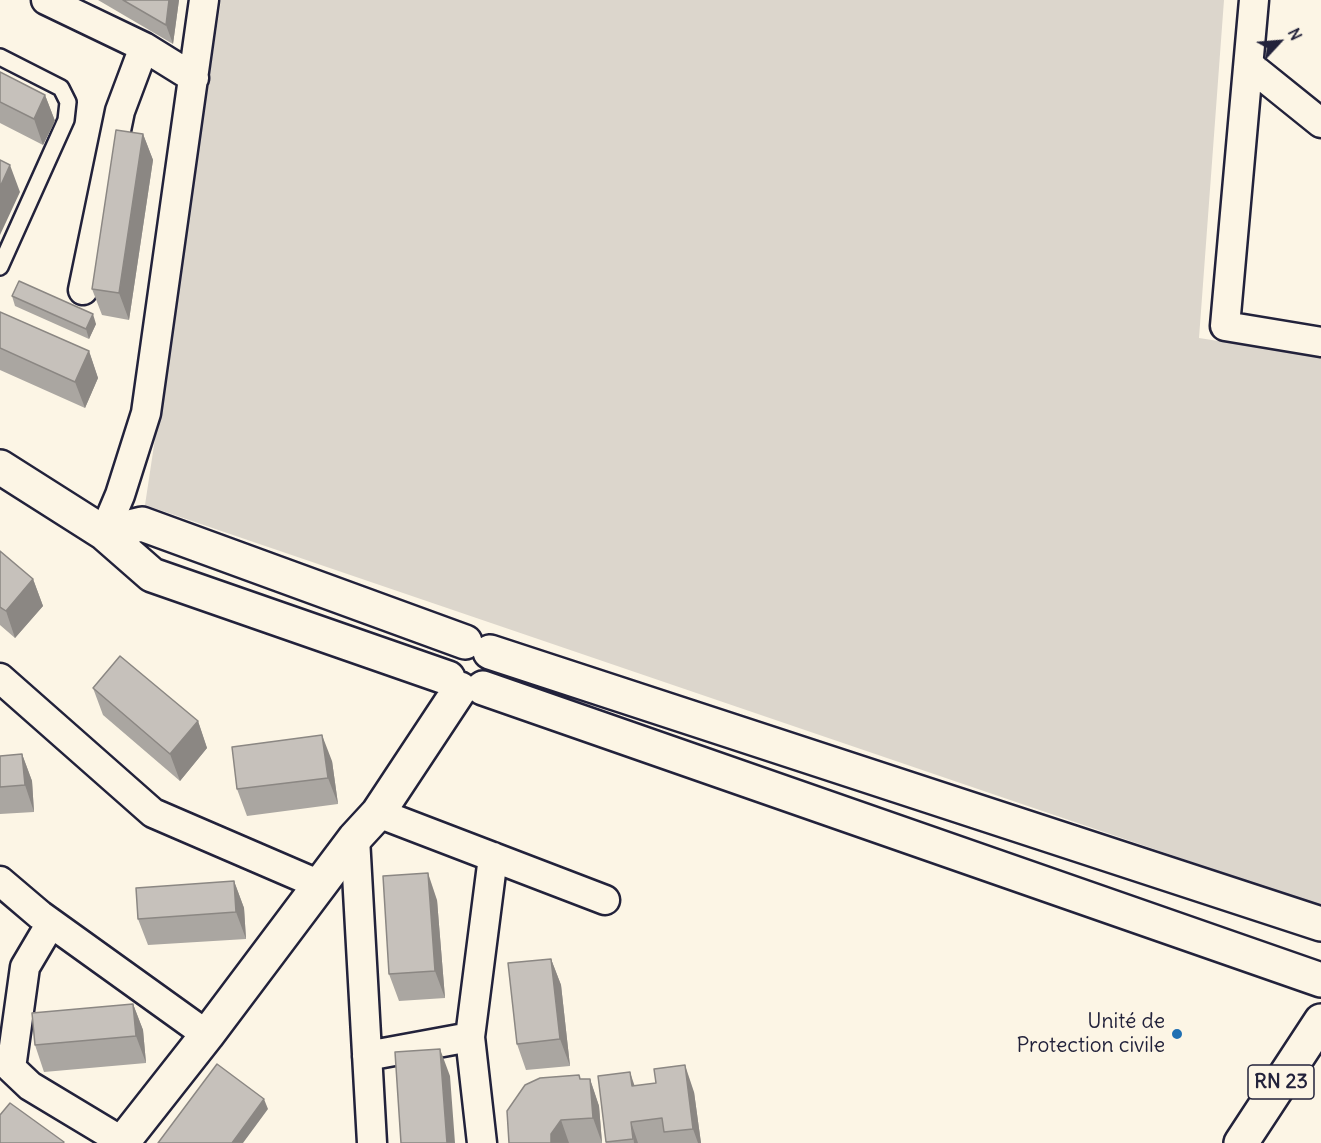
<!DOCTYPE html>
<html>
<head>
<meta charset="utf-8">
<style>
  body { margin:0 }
  #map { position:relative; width:1321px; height:1143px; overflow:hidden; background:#fcf5e5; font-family:Delius,sans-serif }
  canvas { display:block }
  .north { position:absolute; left:1249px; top:12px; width:60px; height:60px; -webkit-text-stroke:4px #fcf5e5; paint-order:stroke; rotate:64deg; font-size:16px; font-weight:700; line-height:24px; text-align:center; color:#22223b }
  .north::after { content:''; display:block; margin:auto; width:21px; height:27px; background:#22223b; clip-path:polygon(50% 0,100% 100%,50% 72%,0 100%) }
</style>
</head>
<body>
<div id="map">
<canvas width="1321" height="1143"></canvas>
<div class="north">N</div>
</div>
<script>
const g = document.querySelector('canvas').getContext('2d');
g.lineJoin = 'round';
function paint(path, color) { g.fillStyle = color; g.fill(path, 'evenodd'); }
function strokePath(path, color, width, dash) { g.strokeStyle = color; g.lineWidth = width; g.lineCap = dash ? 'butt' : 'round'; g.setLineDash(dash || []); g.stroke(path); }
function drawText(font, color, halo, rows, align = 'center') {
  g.font = font + ' Delius,sans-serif'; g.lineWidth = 5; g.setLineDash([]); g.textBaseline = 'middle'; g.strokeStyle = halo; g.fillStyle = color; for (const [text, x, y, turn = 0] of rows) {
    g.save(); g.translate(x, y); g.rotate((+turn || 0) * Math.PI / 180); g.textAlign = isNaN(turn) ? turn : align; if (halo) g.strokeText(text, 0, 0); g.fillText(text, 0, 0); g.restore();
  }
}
const green = new Path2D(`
  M221,0H1224L1199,338L1321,357V906L145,505Z`);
const service = new Path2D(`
  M0,57L61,88L68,102L66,120L0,267`);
const minor = new Path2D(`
  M46,0L144,47L194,78
  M1254,0L1225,326L1321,342
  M1249,65L1321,123
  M83,290L120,111L144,47
  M104,533L120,495L146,413L204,0
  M0,678L153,813L320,885
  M378,813L605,900
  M355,838L372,1143
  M0,881L40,915L207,1035
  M51,923L25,967L11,1068L30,1086L123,1142
  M367,1056L470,1037
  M482,1143L470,1037L493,857`);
const tertiary = new Path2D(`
  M0,467L104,533L152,575L448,678
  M104,533L142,524L465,642
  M490,652L1321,924
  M483,688L1321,980
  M122,1143L207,1035L355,838L378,813L460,689`);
const primary = new Path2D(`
  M1241,1143L1321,1021`);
const wall = new Path2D(`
  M98,0H179L173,44Z
  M0,72L45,95L55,121L43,145L0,123Z
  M143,134L153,160L129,320L102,315L92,289Z
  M12,296L96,324L89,339L15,306Z
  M0,312L89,351L98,378L85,408L0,370Z
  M0,551L33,579L43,606L15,638L0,625Z
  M93,688L198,721L207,748L180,781L103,715Z
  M22,754L32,781L34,812L0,814V756Z
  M332,761L338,804L247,816L237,789Z
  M234,881L244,908L246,939L148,945L138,919Z
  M437,900L445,998L399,1001L389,974Z
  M551,959L561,985L570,1066L526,1070L517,1044Z
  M133,1004L143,1030L146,1063L44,1072L35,1045Z
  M598,1076L634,1085L694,1092L701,1143H606Z
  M581,1079H590L599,1106L602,1143H509Z`);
const shadedWall = new Path2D(`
  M169,0H179L173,44L166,25Z
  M45,95L55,121L43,145L34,119Z
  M143,134L153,160L129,320L119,293Z
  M10,165L20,192L0,235V187Z
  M93,314L96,324L89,339L86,329Z
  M89,351L98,378L85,408L75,382Z
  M33,579L43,606L15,638L6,611Z
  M198,721L207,748L180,781L170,754Z
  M322,735L332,761L338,804L328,778Z
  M22,754L32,781L34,812L25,785Z
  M428,873L437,900L445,998L435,971Z
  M234,881L244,908L246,939L236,912Z
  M551,959L561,985L570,1066L560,1039Z
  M133,1004L143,1030L146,1063L136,1036Z
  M440,1049L450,1076L455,1143H447Z
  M685,1065L694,1092L701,1143H698L693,1129Z
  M630,1072L639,1099L632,1086Z
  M590,1079L599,1106L602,1143L593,1118Z
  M264,1099L268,1109L243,1143H232Z
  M561,1120L569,1143H551V1134Z
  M631,1122L638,1143H634Z`);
const building = new Path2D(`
  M123,0H169L166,25Z
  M0,72L45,95L34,119L0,102Z
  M116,130L143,134L119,293L92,289Z
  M0,160L10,165L0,187Z
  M19,281L93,314L86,329L12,296Z
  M0,312L89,351L75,382L0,348Z
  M0,551L33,579L6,611L0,607Z
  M120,656L198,721L170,754L93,688Z
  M322,735L328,778L237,789L232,747Z
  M22,754L25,785L0,787V756Z
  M428,873L435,971L389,974L383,876Z
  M234,881L236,912L138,919L136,888Z
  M551,959L560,1039L517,1044L508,963Z
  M133,1004L136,1036L35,1045L32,1013Z
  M440,1049L447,1143H401L395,1052Z
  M217,1064L264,1099L232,1143H158Z
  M685,1065L693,1129L664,1132L662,1118L631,1122L633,1139L606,1142L598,1076L630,1072L632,1086L656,1083L654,1069Z
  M579,1075L580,1079H590L593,1118L561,1120L551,1134V1143H509L507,1111L525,1085L540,1078Z
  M10,1103L64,1142L63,1143H0V1115Z`);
const markers = [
  [1177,1034,6,"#1f6fb2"]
];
const shields = [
  [1281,1082,66]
];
const shieldNames = [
  ["RN 23",1281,1082]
];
const poiNames = [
  ["Unité de",1165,1022],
  ["Protection civile",1165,1046]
];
paint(green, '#dcd6cc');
strokePath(service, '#22223b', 20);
strokePath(minor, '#22223b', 33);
strokePath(tertiary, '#22223b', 38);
strokePath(primary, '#22223b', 38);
strokePath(service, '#fcf5e5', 15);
strokePath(minor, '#fcf5e5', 28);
strokePath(tertiary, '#fcf5e5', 33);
strokePath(primary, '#fcf5e5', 33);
paint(wall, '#aaa6a1');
paint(shadedWall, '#8b8783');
paint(building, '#c6c1bb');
strokePath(building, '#8b8783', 1.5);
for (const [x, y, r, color] of markers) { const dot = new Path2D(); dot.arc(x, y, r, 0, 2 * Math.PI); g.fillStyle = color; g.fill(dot); strokePath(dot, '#fcf5e5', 2); }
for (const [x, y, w] of shields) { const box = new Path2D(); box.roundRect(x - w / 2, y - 17, w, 34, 4.5); g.fillStyle = '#fcf5e5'; g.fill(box); strokePath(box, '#22223b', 1.5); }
drawText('bold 20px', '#22223b', null, shieldNames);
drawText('21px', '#22223b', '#fcf5e5', poiNames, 'right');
</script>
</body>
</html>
